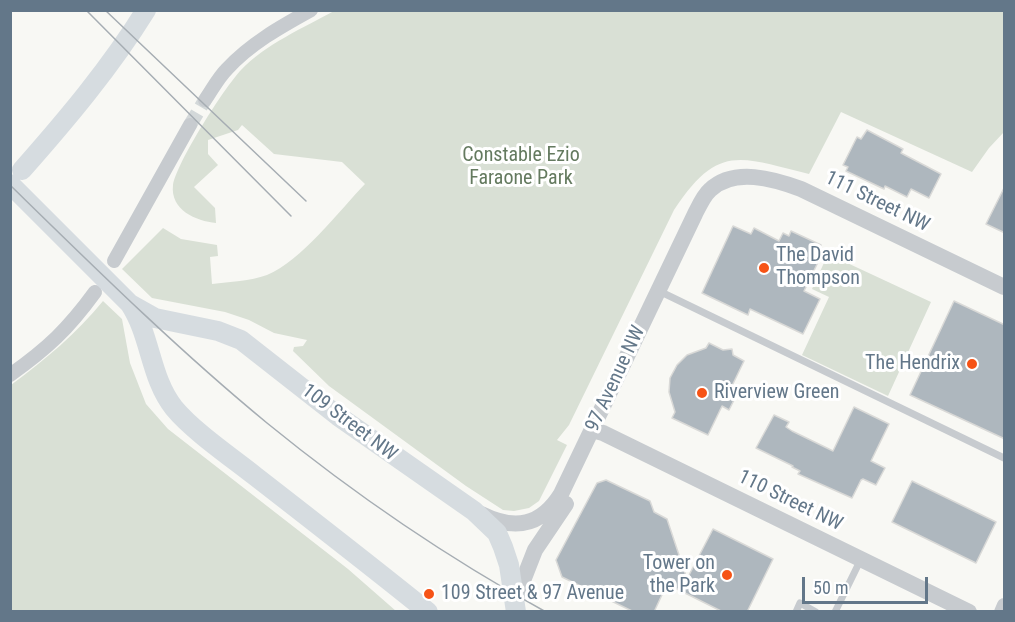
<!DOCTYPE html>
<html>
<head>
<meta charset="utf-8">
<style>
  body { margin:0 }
  #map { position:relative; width:1015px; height:622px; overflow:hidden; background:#f8f8f4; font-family:"Roboto Condensed",sans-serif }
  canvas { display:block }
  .frame { position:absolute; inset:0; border:12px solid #637789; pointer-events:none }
  .scale { position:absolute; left:802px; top:577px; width:126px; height:27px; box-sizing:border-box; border:3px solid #637789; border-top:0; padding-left:8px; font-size:18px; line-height:21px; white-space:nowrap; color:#637789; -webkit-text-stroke:4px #fff; paint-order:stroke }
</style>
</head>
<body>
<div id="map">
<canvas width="1015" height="622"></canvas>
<div class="frame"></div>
<div class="scale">50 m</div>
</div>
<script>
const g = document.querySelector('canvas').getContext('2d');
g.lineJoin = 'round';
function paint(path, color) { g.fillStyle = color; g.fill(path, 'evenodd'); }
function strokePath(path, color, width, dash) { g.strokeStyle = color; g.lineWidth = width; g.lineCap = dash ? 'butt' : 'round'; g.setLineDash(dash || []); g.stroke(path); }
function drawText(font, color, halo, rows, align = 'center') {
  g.font = font + ' "Roboto Condensed",sans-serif'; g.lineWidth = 6; g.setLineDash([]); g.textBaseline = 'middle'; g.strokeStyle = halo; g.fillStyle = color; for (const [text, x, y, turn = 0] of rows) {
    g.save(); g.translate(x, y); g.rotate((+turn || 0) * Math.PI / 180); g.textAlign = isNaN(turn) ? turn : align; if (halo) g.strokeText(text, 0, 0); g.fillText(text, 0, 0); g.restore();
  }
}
const green = new Path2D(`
  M334,11H1004V132L989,148L972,172L841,112L809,174C740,157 718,143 674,210L569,425L557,440L567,445L539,501L529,508L514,511L503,510L466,486L329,386L293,351L294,347L303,346L307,340L274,333L249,320L225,312L152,298L122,269L163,228L181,239L217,245L218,256L210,257L212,284C230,282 250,281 267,275C301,261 339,211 365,184L342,162L274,154L242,125L238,130L208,140V154L218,165L194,187L215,208L216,223C196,221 170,210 173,185C177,162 224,88 241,70C264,45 305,27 334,11Z
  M828,254L931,302L888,396L802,355L829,297L812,289Z
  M103,301L122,319L130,363L146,404L168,429L348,569L396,611H11V385C45,360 77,333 103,301Z`);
const building = new Path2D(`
  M867,130L903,149L901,153L941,174L929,198L911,189L907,197L885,186L884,189L846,171L848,167L843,165L857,137L861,139Z
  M1005,186V233L986,224Z
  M733,226L751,234L754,228L779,241L783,233L789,236L791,231L821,245L819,250L823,252L804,291L820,299L803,334L750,309L748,315L702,293Z
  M954,301L1005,325V439L910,395Z
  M709,343L723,350L732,349L733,355L744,361L730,390L737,394L729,410L722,406L708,435L672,418L675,412L669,392L670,378L677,365L687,355L706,348Z
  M854,407L889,424L871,461L885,468L876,485L863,479L861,480L852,498L798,474L800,471L792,467L793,466L756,448L774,415L789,422L786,427L792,431L833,451Z
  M606,480L650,501L654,512L667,519L687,579L713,529L773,559L747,612H723L667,584L654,612H634L562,577L556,560L597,483Z
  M912,481L996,522L976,563L892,522Z`);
const minorTunnel = new Path2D(`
  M190,125L205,100`);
const service = new Path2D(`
  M659,291L1004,458
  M796,612L800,603L816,612
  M835,612L861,559`);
const minor = new Path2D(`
  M205,100C212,90 218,78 227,69C250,44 280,27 311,10
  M114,261L190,125
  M10,375C48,348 68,329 95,292
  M1001,612L1004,605`);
const tertiary = new Path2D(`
  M592,430L603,433L969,612
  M481,514C515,531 541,526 561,494L695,214C699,206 704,195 710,190C734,167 774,179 801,189L1004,287
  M515,601L535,550L566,504`);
const secondary = new Path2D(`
  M22,170C67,119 110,68 146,10
  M10,184L130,304C151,336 150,378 174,408C193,431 231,457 255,476C313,521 371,566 428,612
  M130,304L155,318L218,331L241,340L338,416L474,511L497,533L503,547L509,565L516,612`);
const tram = new Path2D(`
  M86,10L291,216
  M105,10L306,201
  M10,185C94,267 177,349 267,423C354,494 448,558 546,612`);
const markers = [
  [764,268,6,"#f65316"],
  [972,364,6,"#f65316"],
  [702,393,6,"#f65316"],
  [727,575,6,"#f65316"],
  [429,594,6,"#f65316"]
];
const parkNames = [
  ["Constable Ezio",521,156],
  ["Faraone Park",521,179]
];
const streetNames = [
  ["111 Street NW",877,202,26],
  ["97 Avenue NW",616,379,-65],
  ["109 Street NW",349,423,37],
  ["110 Street NW",790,501,26]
];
const poiNames = [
  ["The David",776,256],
  ["Thompson",776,279],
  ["The Hendrix",960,364,"right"],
  ["Riverview Green",714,393],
  ["Tower on",715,564,"right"],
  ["the Park",715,587,"right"],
  ["109 Street & 97 Avenue",441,594]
];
paint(green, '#d9e0d5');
paint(building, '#aeb7be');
strokePath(building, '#d9d9d7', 1.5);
strokePath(minorTunnel, '#d3d8d9', 14, [14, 7]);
strokePath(service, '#c7cbcf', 7);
strokePath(minor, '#c7cbcf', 14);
strokePath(tertiary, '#c7cbcf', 16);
strokePath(secondary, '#d6dce0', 20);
strokePath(tram, '#a6adb3', 1.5);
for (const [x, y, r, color] of markers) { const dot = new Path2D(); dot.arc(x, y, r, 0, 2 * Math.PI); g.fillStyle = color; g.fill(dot); strokePath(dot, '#fff', 2); }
drawText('20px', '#647a5f', '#fff', parkNames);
drawText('20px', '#637789', '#fff', streetNames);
drawText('20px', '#637789', '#fff', poiNames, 'left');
</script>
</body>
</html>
